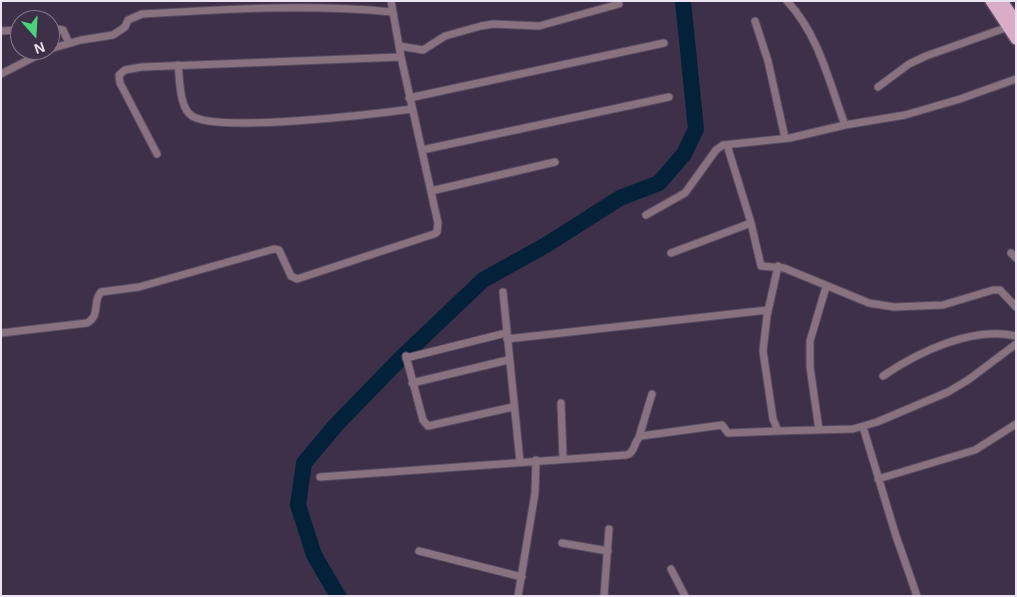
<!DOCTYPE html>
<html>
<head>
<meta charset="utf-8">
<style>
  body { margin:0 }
  #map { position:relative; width:1017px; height:597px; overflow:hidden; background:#3e3048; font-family:Arial,sans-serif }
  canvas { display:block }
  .frame { position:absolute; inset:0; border:2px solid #ece3f3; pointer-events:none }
  .north { position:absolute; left:10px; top:10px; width:50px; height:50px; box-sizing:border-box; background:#3e3048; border:1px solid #84788c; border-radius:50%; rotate:161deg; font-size:14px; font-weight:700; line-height:20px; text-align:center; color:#ece3f3 }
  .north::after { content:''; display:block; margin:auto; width:18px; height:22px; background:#48d778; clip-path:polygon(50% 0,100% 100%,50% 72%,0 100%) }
</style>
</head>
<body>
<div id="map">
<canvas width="1017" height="597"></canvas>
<div class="frame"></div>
<div class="north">N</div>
</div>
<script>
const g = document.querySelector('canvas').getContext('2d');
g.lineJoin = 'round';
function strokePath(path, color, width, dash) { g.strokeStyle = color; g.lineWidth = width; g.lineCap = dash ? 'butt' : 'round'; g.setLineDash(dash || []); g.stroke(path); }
const river = new Path2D(`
  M338,596L314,555L298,505L304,463L336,425L400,359L483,280L546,245L620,198L659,183L684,154L696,129L683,1`);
const minor = new Path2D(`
  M787,1C819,35 829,82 845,125
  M755,21L768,61L785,138
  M50,28L63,30L69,43
  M1,31L20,30
  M399,46L423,50L445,36L481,26L493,24L539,26L619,4
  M50,49L81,40L113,35L125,27L128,20L142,14C225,9 309,4 392,12
  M178,65C180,79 179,108 192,116C218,133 375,114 412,109
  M1,74L48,50
  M878,87L909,64L926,56L1008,27
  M409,98L664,43
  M727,145L751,223L761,266L784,268L869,303L894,307L943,305L993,290H1000L1016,307
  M422,150L669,97
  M157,154L120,83L119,75L125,70L142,67L401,57
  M431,191L555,162
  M646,215L685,193L716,150L723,145L790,138L845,125L905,115L960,99L1016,79
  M671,253L751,223
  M1011,253L1016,258
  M778,266L767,316L763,351L773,419L778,431L853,429L877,422L948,392L968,380L1016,344
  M503,292L520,462
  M1,333L87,323C101,316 92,301 101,292L139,287L274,249L279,250L291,276L297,279L434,234L437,232L438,223L401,57L391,1
  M507,339L768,310
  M406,356L423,420L428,426L513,407
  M406,358L506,333
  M883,376C918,352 972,326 1016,336
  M412,383L508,360
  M561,403L563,458
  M863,427L896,536L917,596
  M819,430L810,367V341L826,287
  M639,437L652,394
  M320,477L626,455C636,453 633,441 641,436L722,425L728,433L778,431
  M878,479L975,450L1016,424
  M562,543L608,551
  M419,551L522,577
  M671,569L685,596
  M518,596L535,493L536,460
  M604,596L609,529`);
const primary = new Path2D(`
  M991,1L1016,39
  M1002,1L1016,22`);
strokePath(river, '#03223a', 16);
strokePath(minor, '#5a4d63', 9);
strokePath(primary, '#5a4d63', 14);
strokePath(minor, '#88727f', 7);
strokePath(primary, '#d9adc7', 11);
</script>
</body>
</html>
